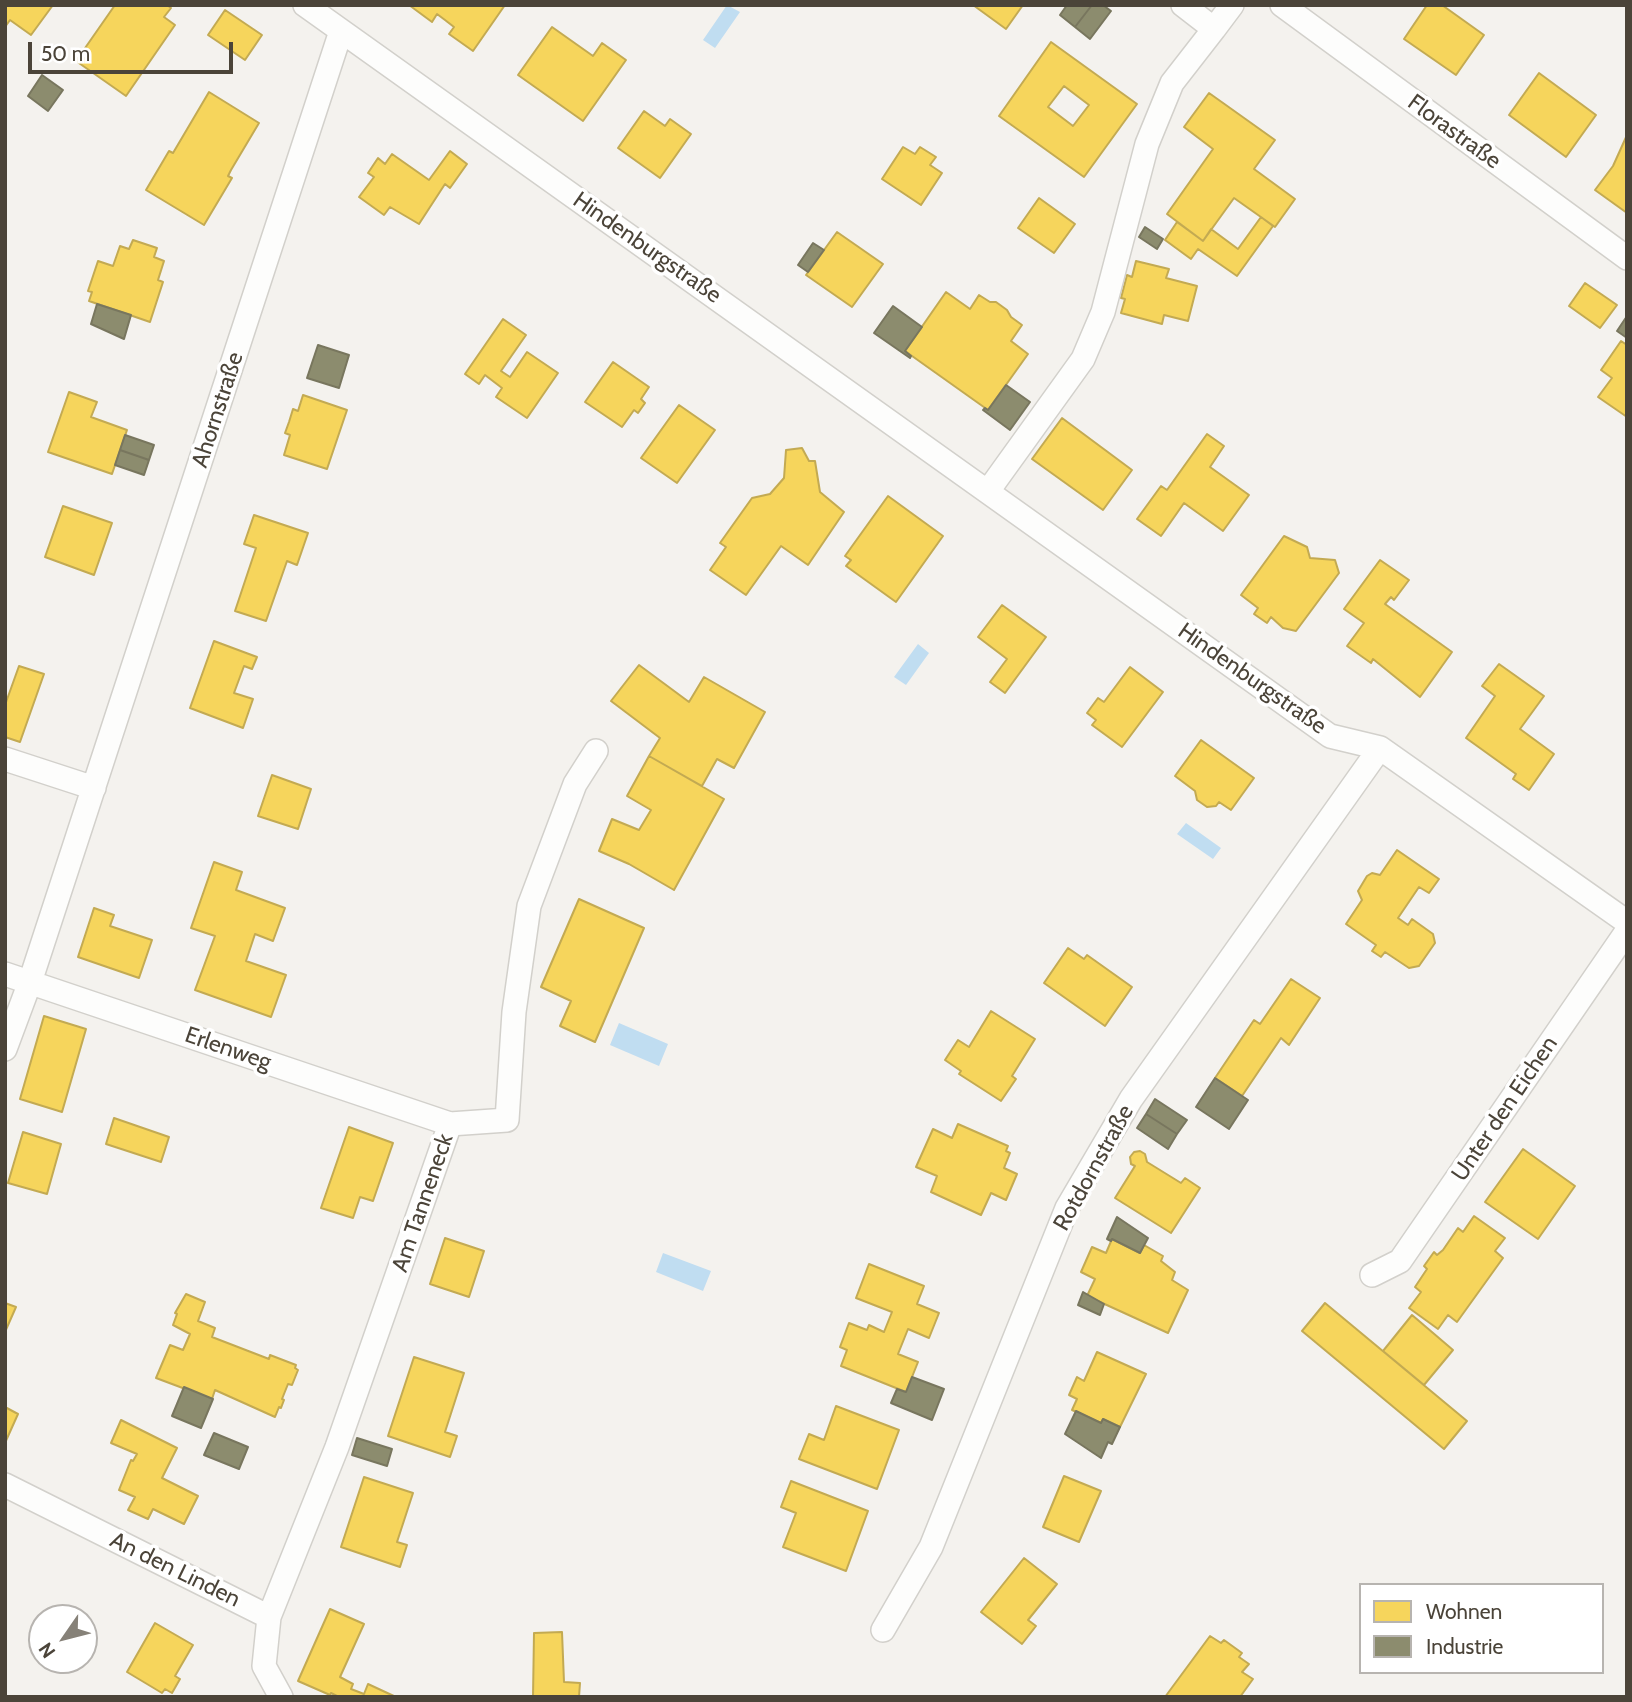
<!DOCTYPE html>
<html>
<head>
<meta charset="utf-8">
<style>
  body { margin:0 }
  #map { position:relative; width:1632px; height:1702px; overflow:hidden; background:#f4f2ee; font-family:Cabin,sans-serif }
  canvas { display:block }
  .frame { position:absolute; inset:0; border:7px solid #4b4439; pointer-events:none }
  .legend { position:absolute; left:1359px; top:1583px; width:245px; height:91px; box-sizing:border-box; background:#fff; border:2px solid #b7b4b0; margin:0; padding:9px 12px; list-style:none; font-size:21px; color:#4b4439 }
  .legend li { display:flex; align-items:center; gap:14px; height:35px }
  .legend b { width:35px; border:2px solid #b7b4b0 }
  .north { position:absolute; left:28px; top:1604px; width:70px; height:70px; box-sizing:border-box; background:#fff; border:2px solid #b7b4b0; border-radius:50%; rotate:235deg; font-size:19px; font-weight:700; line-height:28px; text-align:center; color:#4b4439 }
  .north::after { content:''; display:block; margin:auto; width:24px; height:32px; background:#868178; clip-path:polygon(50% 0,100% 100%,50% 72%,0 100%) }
  .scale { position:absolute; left:28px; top:42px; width:205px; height:32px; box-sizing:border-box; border:4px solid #4b4439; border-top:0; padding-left:9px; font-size:21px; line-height:24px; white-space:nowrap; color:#4b4439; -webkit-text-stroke:5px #fff; paint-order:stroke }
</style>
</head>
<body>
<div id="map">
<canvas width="1632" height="1702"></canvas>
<div class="frame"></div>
<ul class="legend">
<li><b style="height:19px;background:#f6d55c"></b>Wohnen</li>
<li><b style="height:19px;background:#8c8c6e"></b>Industrie</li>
</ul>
<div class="north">N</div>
<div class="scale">50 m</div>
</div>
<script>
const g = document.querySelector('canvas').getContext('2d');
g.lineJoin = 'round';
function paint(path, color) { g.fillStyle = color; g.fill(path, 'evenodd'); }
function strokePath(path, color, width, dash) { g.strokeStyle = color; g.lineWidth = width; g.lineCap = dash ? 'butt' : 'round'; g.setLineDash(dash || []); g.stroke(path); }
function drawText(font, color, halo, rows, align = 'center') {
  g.font = font + ' Cabin,sans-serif'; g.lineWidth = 7; g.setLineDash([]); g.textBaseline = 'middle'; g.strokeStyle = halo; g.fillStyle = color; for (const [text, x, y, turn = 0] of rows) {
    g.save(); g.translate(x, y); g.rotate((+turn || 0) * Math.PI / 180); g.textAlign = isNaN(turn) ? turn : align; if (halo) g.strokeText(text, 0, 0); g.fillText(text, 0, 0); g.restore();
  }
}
const water = new Path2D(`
  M727,5L740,12L715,48L703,40Z
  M918,644L929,653L906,685L894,677Z
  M1186,823L1221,848L1213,859L1177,834Z
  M619,1023L668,1044L659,1066L610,1045Z
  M663,1253L711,1271L703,1291L656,1272Z`);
const homes = new Path2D(`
  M5,5H53L31,35L10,20L5,27Z
  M115,5H167L171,8L164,17L175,25L126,96L76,61Z
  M409,5H505L473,51L449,34L454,27L445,20L437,14L432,22Z
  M973,5H1023L1006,29Z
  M1427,5H1442L1484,35L1456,75L1404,39Z
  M225,10L262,35L245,60L208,35Z
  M552,27L593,56L602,43L626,60L583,121L518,75Z
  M1051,42L1137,104L1084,177L999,116ZM1064,86L1089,105L1073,126L1048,107Z
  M1539,73L1596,115L1566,157L1509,115Z
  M209,92L259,123L231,170L228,176L232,178L204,225L146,190L169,151L173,153Z
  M1209,93L1275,140L1254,169L1295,199L1275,227L1234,198L1203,241L1167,214L1213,149L1184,127Z
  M644,111L665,126L670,119L691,134L660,178L618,148Z
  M1627,135V213L1595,190L1613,166Z
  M903,147L915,154L920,147L936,157L930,165L942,173L921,205L882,179Z
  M450,151L467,164L450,188L445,184L419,224L390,207L384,215L359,197L374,177L368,173L378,158L385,164L392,154L429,180Z
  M1039,198L1075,224L1054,253L1018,228Z
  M1261,217L1273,226L1237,276L1198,249L1191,259L1165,240L1177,222L1203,241L1211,229L1238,249Z
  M837,232L883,264L852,307L806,275Z
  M133,240L157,248L154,257L164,261L158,280L163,282L150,322L89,301L92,292L88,291L98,261L113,266L120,246L129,249Z
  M1136,261L1169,269L1166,278L1197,286L1188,321L1164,315L1162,324L1121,313L1125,299L1121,298L1127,275L1132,277Z
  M1585,283L1617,305L1600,328L1569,306Z
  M946,292L970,309L979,295L990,302H996L1007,310L1011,317L1022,325L1011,341L1028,354L988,410L905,351Z
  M503,319L526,335L501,371L510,377L527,352L558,373L527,418L496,397L502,388L485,375L479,384L465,374Z
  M1621,341L1627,345V417L1598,397L1612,378L1601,370Z
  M613,362L649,387L641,399L645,403L638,413L634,410L622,427L585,402Z
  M69,392L97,402L91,417L127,430L112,474L48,452Z
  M303,395L347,410L327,469L284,455L290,435L285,433L289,422L293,409L298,411Z
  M679,405L715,430L677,483L641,458Z
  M1062,418L1132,470L1103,510L1032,459Z
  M1207,434L1224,446L1210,467L1249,495L1223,531L1184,503L1161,536L1137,519L1161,486L1167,490Z
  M802,448L809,461H815L820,492L844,512L808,565L781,546L746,595L710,570L726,547L720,543L752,498L770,494L784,478L786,450Z
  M888,496L943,536L896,602L846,566L851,560L845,556Z
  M63,506L112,523L94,575L45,557Z
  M254,515L308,533L297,565L287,561L266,621L235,611L256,548L244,544Z
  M1284,536L1307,547L1310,558L1335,560L1339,573L1296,631L1283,628L1271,617L1267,623L1254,614L1258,608L1241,595Z
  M1380,560L1409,580L1394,600L1391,597L1385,604L1452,652L1420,697L1373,659L1371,663L1347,646L1364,623L1344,609Z
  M1002,605L1046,637L1005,693L990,682L1007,659L978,637Z
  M214,641L257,657L252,669L244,666L234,693L253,699L243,728L190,708Z
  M1499,664L1544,696L1520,729L1554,754L1529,790L1513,779L1516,774L1466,738L1495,696L1482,686Z
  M639,665L689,702L704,677L765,712L734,768L717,759L702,786L649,756L660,738L611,701Z
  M19,666L44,674L20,742L5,737V705Z
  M1130,667L1163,692L1122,747L1092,725L1096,720L1087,713L1098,698L1104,702Z
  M1201,740L1254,778L1231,810L1219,802L1216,806L1207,807L1197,800L1195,791L1175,776Z
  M649,756L724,799L674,890L629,864L599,851L612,819L639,830L651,810L627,796Z
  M272,775L311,789L298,829L258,816Z
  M1397,850L1439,879L1429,893L1419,887L1398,918L1408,925L1412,919L1433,934L1435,943L1419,966L1409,968L1385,952L1381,957L1372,951L1376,945L1346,924L1362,900L1358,891L1367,876L1372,873L1380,875Z
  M214,862L242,872L236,890L285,908L273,941L255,934L246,961L286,975L271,1017L195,990L215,936L191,928Z
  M579,899L644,928L595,1042L560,1026L571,1001L541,987Z
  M94,908L114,915L110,926L152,940L139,978L78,957Z
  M1068,948L1084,959L1087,955L1132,987L1105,1026L1044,983Z
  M1291,979L1320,998L1289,1045L1281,1038L1242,1096L1215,1078L1254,1020L1260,1024Z
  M991,1011L1035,1039L1012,1076L1016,1079L1001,1101L959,1074L961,1071L945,1060L958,1040L969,1047Z
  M44,1016L86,1029L62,1112L20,1099Z
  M114,1118L169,1137L161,1162L106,1144Z
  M958,1124L1008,1146L1006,1151L1010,1153L1004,1168L1017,1174L1006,1200L991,1193L981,1215L931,1192L937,1176L916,1167L933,1129L952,1138Z
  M349,1127L393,1143L373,1201L360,1197L353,1218L321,1208Z
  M23,1132L61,1144L47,1194L8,1183Z
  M1523,1149L1575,1186L1538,1239L1485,1202Z
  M1140,1151L1145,1154L1147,1162L1181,1183L1185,1178L1200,1188L1171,1233L1115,1198L1135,1166L1131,1164L1130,1157L1134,1152Z
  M1474,1216L1505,1238L1495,1251L1503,1258L1457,1322L1448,1315L1438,1329L1409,1308L1421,1292L1415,1287L1427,1269L1424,1266L1434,1252L1437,1255L1443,1250L1458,1228L1463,1232Z
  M445,1238L484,1251L469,1297L430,1284Z
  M1112,1239L1140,1253L1144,1245L1163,1256L1161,1261L1175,1272L1172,1280L1188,1290L1168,1333L1087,1296L1095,1279L1081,1272L1092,1247L1106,1253Z
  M869,1264L924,1286L917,1304L939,1313L929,1338L908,1329L898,1354L918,1362L906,1392L841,1366L847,1350L840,1347L849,1323L867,1330L869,1325L884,1332L892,1312L856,1298Z
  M186,1294L205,1302L198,1321L215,1328L212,1337L269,1359L270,1355L296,1365L295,1368L298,1370L292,1385L288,1384L282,1399L284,1400L281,1408L279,1407L275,1417L215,1390L212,1399L156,1378L170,1345L183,1350L190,1334L173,1325L177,1314L175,1313Z
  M5,1303L16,1307L5,1332Z
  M1325,1303L1467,1421L1444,1449L1302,1331Z
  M1412,1315L1453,1350L1424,1385L1383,1351Z
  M1097,1352L1146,1374L1120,1427L1103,1419L1101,1423L1072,1410L1077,1399L1069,1395L1077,1377L1084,1381Z
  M414,1357L464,1373L445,1432L457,1436L450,1457L388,1436Z
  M836,1406L899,1430L877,1489L799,1459L809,1434L824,1440Z
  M5,1407L18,1414L5,1443Z
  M121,1420L177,1448L162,1478L198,1496L184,1524L153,1509L148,1519L128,1510L135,1497L119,1490L131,1460L133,1461L137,1454L111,1443Z
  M1064,1476L1101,1491L1079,1542L1043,1527Z
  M364,1477L413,1493L397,1542L407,1545L400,1567L341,1547Z
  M791,1481L868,1511L846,1571L783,1547L796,1513L781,1507Z
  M1024,1558L1057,1584L1028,1620L1036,1626L1022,1644L981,1612Z
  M330,1609L364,1624L340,1677L353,1684L351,1689L364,1694L368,1684L396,1697H339L331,1693L330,1695L298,1681Z
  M155,1623L193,1645L175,1676L180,1679L172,1693L165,1689L162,1693L127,1672Z
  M562,1632L564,1682L580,1683L579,1697H533L534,1633Z
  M1210,1636L1221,1643L1224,1640L1242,1653L1239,1657L1249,1664L1242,1672L1253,1679L1240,1697H1165Z`);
const industry = new Path2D(`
  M1067,5H1092L1075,27L1060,15Z
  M1092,5H1103L1111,11L1090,39L1075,27Z
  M42,75L63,90L48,111L28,96Z
  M1145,227L1163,239L1157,249L1139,237Z
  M813,243L824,250L808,272L798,265Z
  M97,304L131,315L124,339L91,324Z
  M893,306L922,327L905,351L911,356L910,358L874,333Z
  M1627,316V338L1617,331Z
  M318,345L349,355L339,388L307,378Z
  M1006,385L1030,402L1010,430L983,410L985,408L988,410Z
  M125,435L154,445L149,460L120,450Z
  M120,450L149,460L144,475L115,465Z
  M1215,1078L1248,1100L1229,1129L1196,1107Z
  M1155,1099L1187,1120L1177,1134L1146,1114Z
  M1146,1114L1177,1134L1168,1149L1137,1128Z
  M1117,1217L1148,1238L1140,1253L1112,1239L1111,1241L1107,1239Z
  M1083,1292L1104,1304L1100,1315L1078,1305Z
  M912,1377L944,1389L932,1420L891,1403L897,1389L906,1392Z
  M184,1387L213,1399L201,1428L172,1416Z
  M1076,1411L1101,1423L1103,1419L1120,1427L1112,1444L1108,1442L1101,1458L1065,1434Z
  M214,1433L248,1447L239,1469L204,1455Z
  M357,1438L392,1449L387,1466L352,1455Z`);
const minor = new Path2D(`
  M305,5L1330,736L1380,748L1627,922
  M1183,5L1214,29L1232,5
  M1282,5L1627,258
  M988,491L1083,359L1103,312L1147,144L1172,83L1214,29
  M5,759L94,788
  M5,974L450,1124
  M5,1049L30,982L341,31
  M1372,1275L1400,1261L1627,931
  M5,1485L269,1617L264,1666L281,1697
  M269,1617L337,1447L450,1124L507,1120L514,1012L529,906L575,784L596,751
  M883,1630L931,1547L1067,1208L1131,1099L1380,748`);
const streetNames = [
  ["Florastraße",1454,132,36],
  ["Hindenburgstraße",647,248,35],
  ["Ahornstraße",218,410,-72],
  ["Hindenburgstraße",1252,679,35],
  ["Erlenweg",228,1049,19],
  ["Unter den Eichen",1505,1109,-56],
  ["Rotdornstraße",1094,1168,-61],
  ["Am Tanneneck",423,1203,-71],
  ["An den Linden",175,1570,26]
];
paint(water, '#c0ddf1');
paint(homes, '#f6d55c');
strokePath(homes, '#c3aa52', 2);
paint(industry, '#8c8c6e');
strokePath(industry, '#78765e', 2);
strokePath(minor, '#d2d0cb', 26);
strokePath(minor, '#fdfdfc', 23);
drawText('23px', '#4b4439', '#fff', streetNames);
</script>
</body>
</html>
